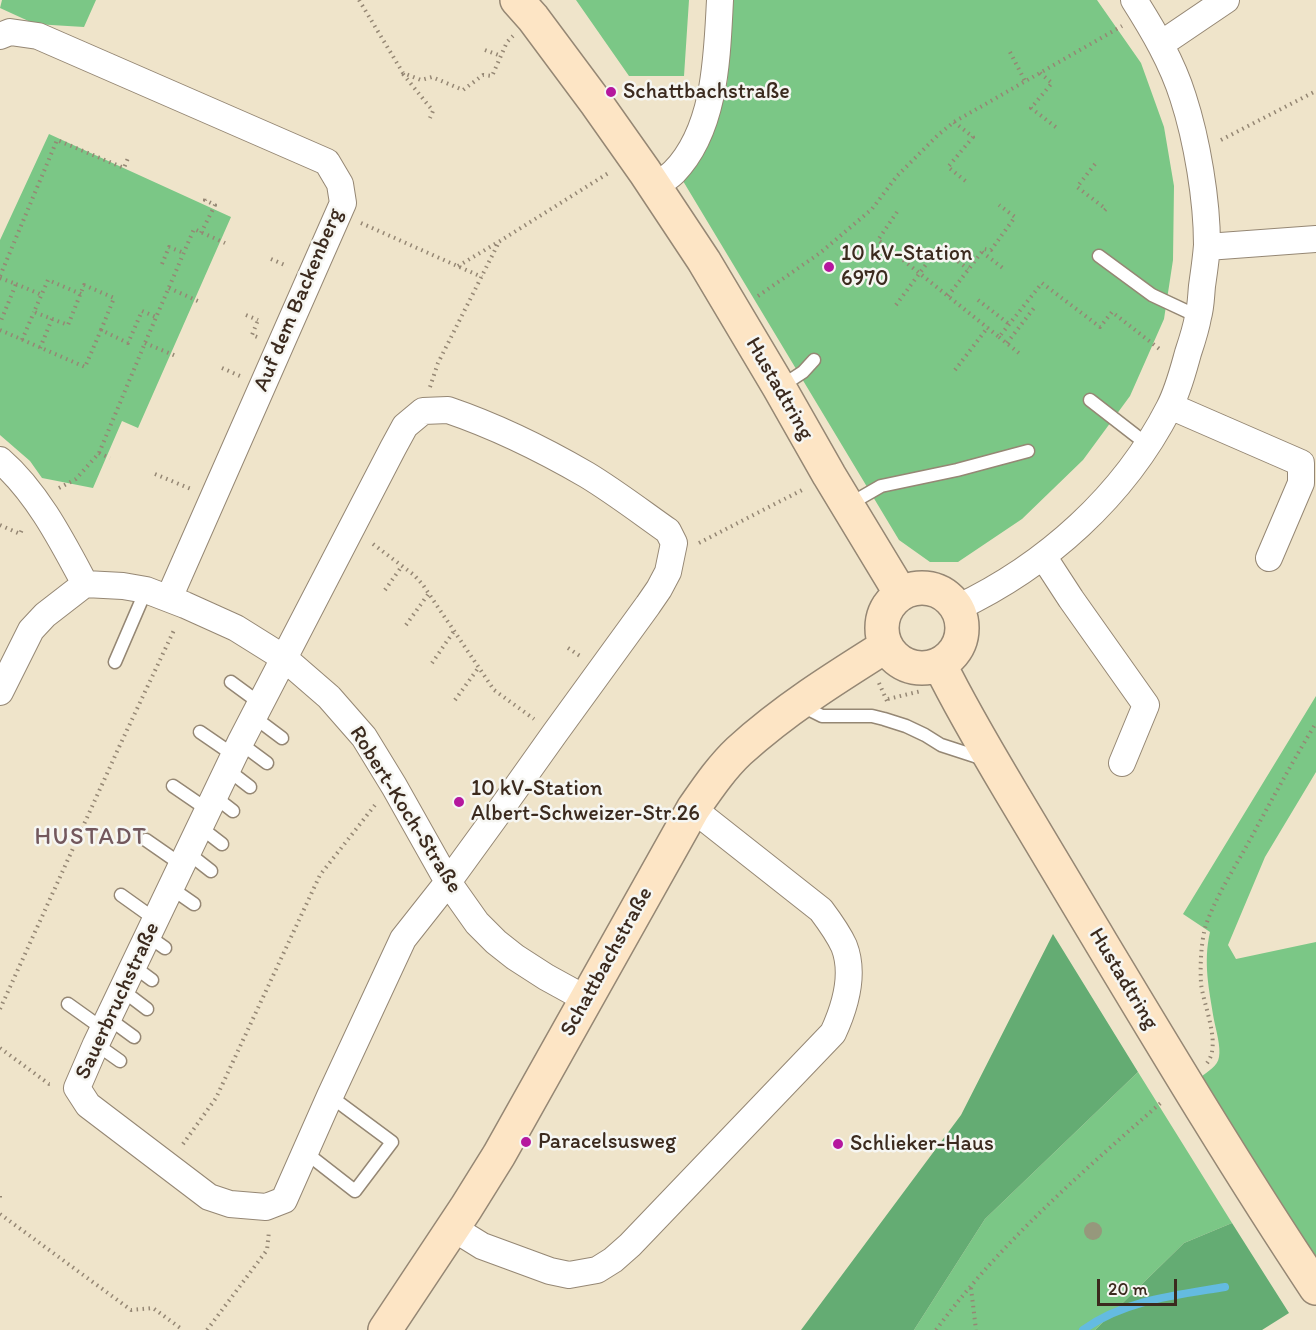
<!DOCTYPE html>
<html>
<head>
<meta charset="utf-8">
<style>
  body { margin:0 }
  #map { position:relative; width:1316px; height:1330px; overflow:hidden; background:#efe4ca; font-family:Itim,sans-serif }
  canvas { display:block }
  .scale { position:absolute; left:1097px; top:1279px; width:80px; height:27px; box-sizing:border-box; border:3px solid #3b2a1e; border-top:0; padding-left:8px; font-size:18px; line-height:21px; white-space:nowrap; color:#3b2a1e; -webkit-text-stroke:4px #f6f6f2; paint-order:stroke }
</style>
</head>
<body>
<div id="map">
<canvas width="1316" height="1330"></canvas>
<div class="scale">20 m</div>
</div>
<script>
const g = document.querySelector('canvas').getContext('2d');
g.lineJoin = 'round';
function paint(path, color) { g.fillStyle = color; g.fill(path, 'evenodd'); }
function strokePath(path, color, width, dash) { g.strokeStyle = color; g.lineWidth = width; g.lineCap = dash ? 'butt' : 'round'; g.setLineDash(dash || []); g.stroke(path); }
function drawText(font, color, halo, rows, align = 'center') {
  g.font = font + ' Itim,sans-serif'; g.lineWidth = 5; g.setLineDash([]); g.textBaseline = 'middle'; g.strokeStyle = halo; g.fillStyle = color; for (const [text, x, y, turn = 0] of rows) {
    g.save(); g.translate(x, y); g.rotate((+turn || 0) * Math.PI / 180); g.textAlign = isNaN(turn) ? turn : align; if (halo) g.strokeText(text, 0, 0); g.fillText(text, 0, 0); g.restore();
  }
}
const green = new Path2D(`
  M2,0H96L84,27L35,24L0,8Z
  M576,0H689L684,76H629Z
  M733,0H1097L1141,63L1164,127L1174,186L1173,260L1164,319L1130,396L1083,460L1022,519L958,562H930L899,540L683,181L708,134L727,84Z
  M49,134L231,217L138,428L122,421L93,488L42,478L30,461L0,435V240Z
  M1316,696V772L1265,857L1228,945L1236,959L1316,942V1261L1201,1077C1207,1072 1218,1066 1219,1057C1221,1047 1216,1030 1214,1020C1209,989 1203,963 1210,932L1183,914Z
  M1138,1072L1232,1223L1184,1243L1095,1330H914L985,1219Z`);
const forest = new Path2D(`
  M1053,934L1138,1072L985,1219L914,1330H801L961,1115Z
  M1232,1223L1289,1313L1262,1330H1095L1184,1243Z`);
const stream = new Path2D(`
  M1083,1330C1124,1300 1177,1295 1225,1287`);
const path = new Path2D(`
  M359,0L403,73L421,80L432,77L463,90L483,75L492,76L507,42L513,36
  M485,50L501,56
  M1010,52L1025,81
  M1040,73L1052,83L1031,108L1057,128
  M403,74L433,111L430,118
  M954,122L973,137L948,167L968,183
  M1221,140L1316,91
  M1095,164L1077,187L1106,209L1104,211
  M897,212L878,240L999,337L1042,283L1100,327L1112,312L1162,351
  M361,223L482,277
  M201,233L215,205L205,200L206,198
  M982,252L1004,269
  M271,259L287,266
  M162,264L169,247L184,253
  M458,266L500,241L610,172
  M0,276L57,140L124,168L128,158
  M0,278L16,284L0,323
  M16,284L42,295
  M169,288L200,302
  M81,294L48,280L34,312L68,325L84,285L114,298L101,330
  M758,296L820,253L872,209L897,176L938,135L954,122L1122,26
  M948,296L984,249L991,250L1015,217L999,205
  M978,300L1009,324
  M896,305L939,247L968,269
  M246,315L258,320
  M0,330L85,367L101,330L128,343L142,311L156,317
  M257,337L252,335L258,320
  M999,337L1020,354
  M22,340L34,312
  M145,343L176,356
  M1007,343L1034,308
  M40,348L52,319
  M222,368L240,376
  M955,370L988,327
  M430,387L438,363L499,242
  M99,453L110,458
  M155,474L191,489
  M59,488L76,479L99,453L145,343L194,229L225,243
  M0,525L20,534L23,527
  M699,543L804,489
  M373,544L414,575L423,585L494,690L534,719
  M385,590L402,566
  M406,625L429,593
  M568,648L580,656
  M432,663L454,631
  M879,683L887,701
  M888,699L921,691
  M455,700L479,667
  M0,1009L120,745L175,628
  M0,1048L49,1084H54
  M1207,1063C1222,1044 1203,1005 1201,983C1200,965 1201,945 1205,928C1213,902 1233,870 1246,847C1269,805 1291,764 1316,723
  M183,1144L216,1098L320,875L375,805
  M0,1196V1198
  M0,1214L131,1310L153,1308L183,1330
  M971,1288L976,1330
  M207,1330L267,1250L269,1231
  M936,1330C1000,1243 1082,1172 1163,1101`);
const lane = new Path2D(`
  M1099,256L1152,295L1199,317
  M780,387L803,372L814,360
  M1090,400L1148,445
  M848,505L881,486L957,470L1028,451
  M115,662L146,590
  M231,682L261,704
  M802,706L822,716H872L884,719L906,726L925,735L941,745L984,759
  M254,717L282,738
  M200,732L235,756
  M240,743L267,763
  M228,770L250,787
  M173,786L208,810
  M215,797L233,811
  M200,827L222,844
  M146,840L182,865
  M188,853L211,871
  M171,888L194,904
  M121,895L156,920
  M148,936L165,948
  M133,966L152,980
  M122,990L147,1009
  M68,1004L103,1029
  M108,1018L134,1037
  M96,1044L120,1061
  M305,1152L355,1191L392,1142L330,1096`);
const street = new Path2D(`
  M0,36L10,32L38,36L327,162L340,184L343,203L169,598
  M1161,44L1226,0
  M654,186C661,182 668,178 674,172C716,129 717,56 720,0
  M1207,247L1316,239
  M1170,406L1301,463V483L1269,558
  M448,410C495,426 544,450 587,475C615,492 641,512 668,531L674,543L668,572L659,589L648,605L555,733L496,816L448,882L403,939L330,1096L284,1200L266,1207L230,1204L209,1197L88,1105L77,1088L96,1044L240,743L393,448L405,426L423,411Z
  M0,460C37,492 62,541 85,584
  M1043,556L1071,599L1146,705L1122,763
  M957,608C1046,566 1124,496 1169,408C1178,391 1183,371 1188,353C1192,341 1196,329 1198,317C1201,307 1201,296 1202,286C1204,272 1206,259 1207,245C1207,200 1197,140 1183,97C1172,62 1153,30 1134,0
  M0,692L31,630L45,615L85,584L123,586L146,590L185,605L236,628L284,658L329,697L364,737L394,786L448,882L477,923L496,942L515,957L546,977L586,999
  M453,1228L482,1246L550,1271L569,1275L597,1270L613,1260L630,1245L833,1033C845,1007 855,974 844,946C838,933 830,922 821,910L693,809`);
const secondary = new Path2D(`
  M517,0L533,18L597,104L645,172L704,261L779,387L829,475L901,594
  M882 628a40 40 0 1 1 80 0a40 40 0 1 1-80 0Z
  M940,665C961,708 986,750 1011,792C1037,836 1064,880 1090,924C1164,1047 1237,1169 1316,1288
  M385,1330L466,1208L499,1155L693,809C707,789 721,768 739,751C784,710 835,678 886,646`);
const trees = [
  [1093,1231]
];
const markers = [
  [611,92,6,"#b5179e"],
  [829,267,6,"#b5179e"],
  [459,802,6,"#b5179e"],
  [526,1142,6,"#b5179e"],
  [838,1144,6,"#b5179e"]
];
const poiNames = [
  ["Schattbachstraße",623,92],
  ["10 kV-Station",841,254],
  ["6970",841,279],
  ["10 kV-Station",471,789],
  ["Albert-Schweizer-Str.26",471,814],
  ["Paracelsusweg",538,1142],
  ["Schlieker-Haus",850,1144]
];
const streetNames = [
  ["Auf dem Backenberg",299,300,-67],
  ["Hustadtring",779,389,60],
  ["Robert-Koch-Straße",405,810,58],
  ["Schattbachstraße",607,962,-61],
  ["Hustadtring",1123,979,59],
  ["Sauerbruchstraße",118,1001,-65]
];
const neighbourhoodNames = [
  ["HUSTADT",91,838]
];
paint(green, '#7bc786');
paint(forest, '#64ac73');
strokePath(stream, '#64bbe1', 8);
strokePath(lane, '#958774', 15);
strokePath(street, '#958774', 28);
strokePath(secondary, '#958774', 36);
strokePath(path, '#958774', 4, [1.5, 4.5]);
strokePath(lane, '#fff', 12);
strokePath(street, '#fff', 26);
strokePath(secondary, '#fde5c5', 33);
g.fillStyle = '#96987c';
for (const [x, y] of trees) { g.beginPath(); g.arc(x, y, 9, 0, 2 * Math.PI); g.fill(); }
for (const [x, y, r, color] of markers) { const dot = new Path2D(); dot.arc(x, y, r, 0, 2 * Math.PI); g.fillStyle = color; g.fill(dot); strokePath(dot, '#f6f6f2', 2); }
drawText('22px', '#3b2a1e', '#f6f6f2', poiNames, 'left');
drawText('22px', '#3b2a1e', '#f6f6f2', streetNames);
g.letterSpacing = '1.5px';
drawText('24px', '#73585d', '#f6f6f2', neighbourhoodNames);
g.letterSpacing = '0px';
</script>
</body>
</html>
